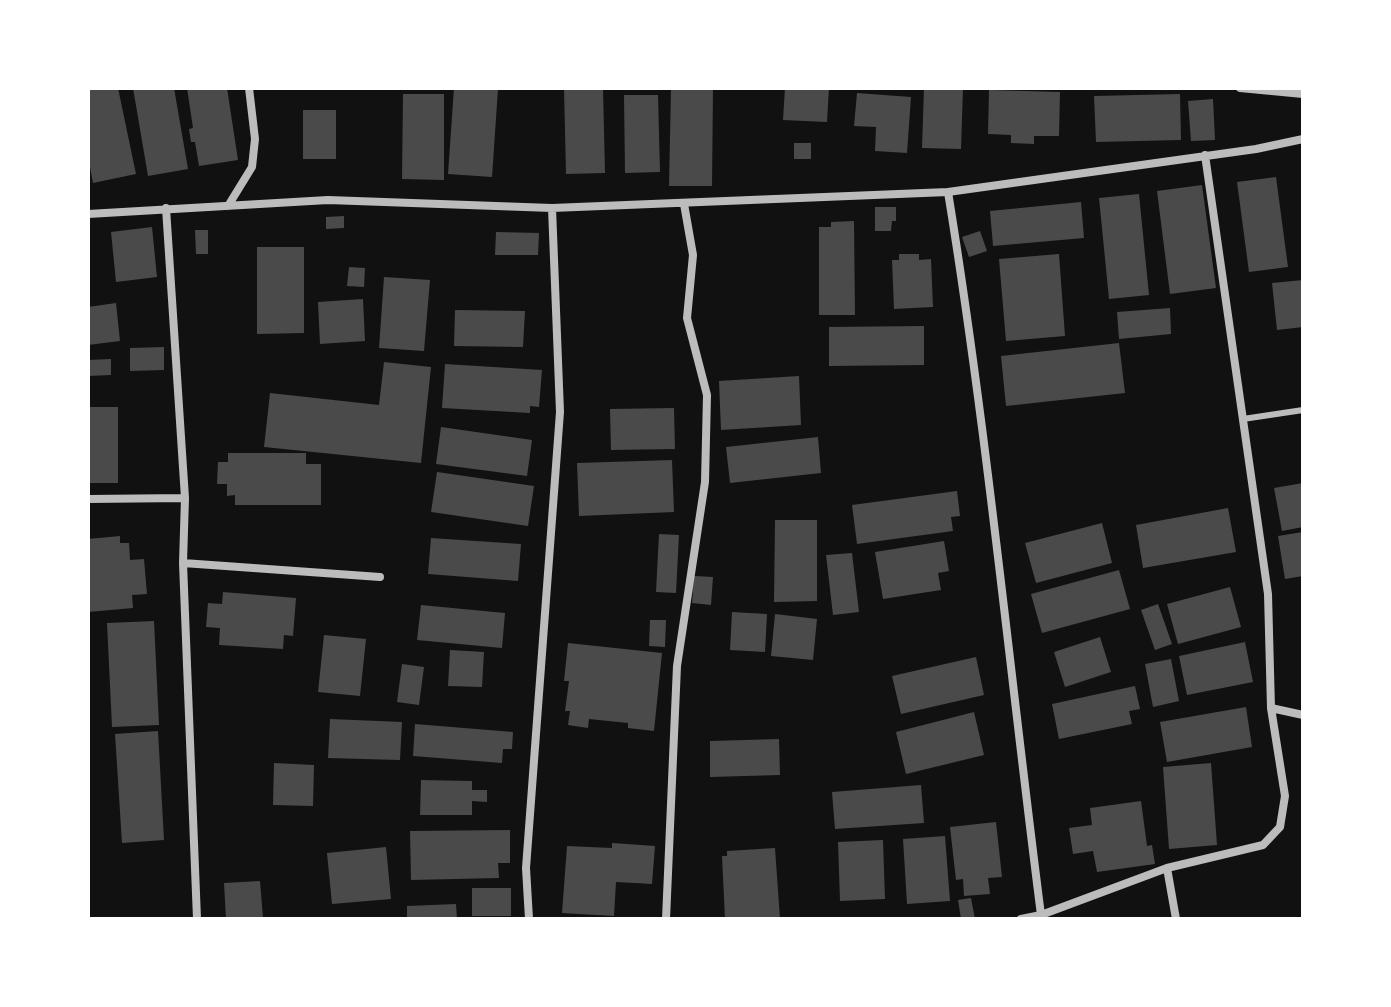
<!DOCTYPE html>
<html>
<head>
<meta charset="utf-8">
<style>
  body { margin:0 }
  #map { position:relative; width:1391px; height:1007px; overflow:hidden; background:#111; font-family:Mulish,sans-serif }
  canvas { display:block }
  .frame { position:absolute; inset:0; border:90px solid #fff; pointer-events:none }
</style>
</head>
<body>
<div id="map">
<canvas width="1391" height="1007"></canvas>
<div class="frame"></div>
</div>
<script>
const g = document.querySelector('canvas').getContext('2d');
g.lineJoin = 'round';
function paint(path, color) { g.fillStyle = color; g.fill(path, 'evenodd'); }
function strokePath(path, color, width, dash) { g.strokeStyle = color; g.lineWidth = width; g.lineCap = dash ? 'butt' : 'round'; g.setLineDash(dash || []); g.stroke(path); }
const building = new Path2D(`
  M88,88H118L136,174L93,183L88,157Z
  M133,88H174L188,169L148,176Z
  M187,88H227L238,160L199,166L195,142H191L189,129L193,128Z
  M454,88L498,89L492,177L448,174Z
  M564,88H603L605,173L566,174Z
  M671,88H713L712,186H669Z
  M785,88H829L827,122L783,120Z
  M924,88H963L961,149L922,148Z
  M989,90L1060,92L1059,136H1034V144L1011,143V135L988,134Z
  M857,93L911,97L907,153L875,151L876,127L854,126Z
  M403,94H444V180L402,179Z
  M1180,94L1181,140L1096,142L1094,96Z
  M624,95H658L660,172L625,173Z
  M1213,99L1215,140L1191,141L1188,101Z
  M303,110H336V159H303Z
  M794,143H811V159H794Z
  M1276,177L1288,267L1249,272L1237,182Z
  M1202,185L1216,288L1170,294L1157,191Z
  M1139,194L1149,295L1109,299L1099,198Z
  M1081,202L1084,238L993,246L990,211Z
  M875,207H896V221H892L891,231H875Z
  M344,216V228L326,229V217Z
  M854,221L855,315H819V227H831V222Z
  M152,227L157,277L116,282L111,232Z
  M195,230H208V254H196Z
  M980,231L987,251L969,257L962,237Z
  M496,232L539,233L538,255H495Z
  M257,247H304V333L257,334Z
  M899,254H919V260L931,259L933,307L894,309L892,260H899Z
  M1059,254L1065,336L1006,341L999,259Z
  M349,267L365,268L364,287L347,286Z
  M384,277L430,280L424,351L379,348Z
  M1303,280V327L1277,330L1272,283Z
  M363,299L365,341L320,344L318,302Z
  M116,303L120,341L88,345V307Z
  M1170,308L1171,334L1119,339L1117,312Z
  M455,310L525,311L523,347L454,346Z
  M924,326V365L829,366V327Z
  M1119,343L1125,393L1006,406L1001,356Z
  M164,347V370L130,371V348Z
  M111,359V375L88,376V360Z
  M384,362L431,367L421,463L264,447L270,393L379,405Z
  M445,364L542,370L539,407L530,406V413L442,408Z
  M799,376L801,425L721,430L719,381Z
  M88,407H118V483H88Z
  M674,408L675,449L611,450L610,409Z
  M441,427L532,440L527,476L436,464Z
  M818,437L821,473L730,483L726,447Z
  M228,453H306V464H321V505H235V495L227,496V484H217L218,462H228Z
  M672,460L674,512L579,516L577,463Z
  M437,472L534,486L528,526L431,512Z
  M1303,483V527L1282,531L1274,488Z
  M957,491L960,516L951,517L953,531L857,544L852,505Z
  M1228,508L1236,552L1143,568L1136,525Z
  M775,520H817V601L774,602Z
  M1102,523L1112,563L1036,583L1025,543Z
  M1303,532V576L1285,579L1278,536Z
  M659,534L679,535L676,593L656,592Z
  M120,536V543H129L130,560L144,559L147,594L132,595L133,608L88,612V539Z
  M431,538L521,544L518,581L428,574Z
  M944,541L949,571L938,573L941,590L883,599L875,552Z
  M852,553L859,612L833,615L826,555Z
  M1119,570L1130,609L1042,633L1031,594Z
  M694,576L713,577L711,605L692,603Z
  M1230,587L1241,627L1178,644L1167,604Z
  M223,592L296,598L293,636L284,635L283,649L219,645L220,628L206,627L208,603L222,604Z
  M1158,604L1172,644L1155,650L1141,610Z
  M421,605L505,613L502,648L417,640Z
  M732,612L767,614L765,652L730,650Z
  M775,614L817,619L813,660L771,656Z
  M650,620H666L665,647L649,646Z
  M154,621L159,725L112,727L107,623Z
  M324,635L366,639L360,696L318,692Z
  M1100,637L1111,672L1065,687L1054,652Z
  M1245,642L1253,682L1187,695L1179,656Z
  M568,643L662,653L654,731L628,728V723L589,719L588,728L568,725L570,711H565L569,681H564Z
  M450,650L484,652L482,687L448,686Z
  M976,657L984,695L901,714L892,676Z
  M1171,659L1179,701L1153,707L1145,664Z
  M402,664L424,667L419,705L397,702Z
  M1135,686L1140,709L1129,711L1132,724L1059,739L1052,704Z
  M1246,707L1252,747L1167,762L1160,722Z
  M974,712L984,755L906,774L896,732Z
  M330,719L402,722L400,760L328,758Z
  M415,724L513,732L512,749H503L502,763L413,756Z
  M158,731L164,840L122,843L115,734Z
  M779,739L780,775L710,777V741Z
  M274,763L314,765L313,806L273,805Z
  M1211,763L1217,845L1169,849L1163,767Z
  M421,780L472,781V790H487V802L472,801V815H420Z
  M921,785L924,823L835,829L832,792Z
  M1141,801L1147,846L1152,845L1155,864L1097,872L1093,851L1073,854L1069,828L1092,825L1090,808Z
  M996,822L1002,877L988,878L990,894L964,896L963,879L956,880L950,827Z
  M510,830V863H498L499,878L411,880L410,831Z
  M945,836L950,901L907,904L903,839Z
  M883,840L885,899L840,901L838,842Z
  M612,843L655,846L652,884L616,882L614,916L562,913L567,846L612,848Z
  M386,847L391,899L332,904L327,853Z
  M775,848L780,919H725L722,856H727V851Z
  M260,881L263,918L226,919L224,883Z
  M472,888H511V916H472Z
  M971,898L975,919H961L958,900Z
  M456,904L457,919H407V906Z`);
const service = new Path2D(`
  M1243,419L1303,410`);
const minor = new Path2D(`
  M1240,88L1303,94
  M948,192C987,431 1010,674 1041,915
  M228,206L252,167L255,139L249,88
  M166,208L185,498L183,563L197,919
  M88,214L328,200L552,208L948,192L1256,149L1303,139
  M88,499L185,498
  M183,563L380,577
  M1271,708L1303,715
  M1167,868L1176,919
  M529,919L526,868L560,412L552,208
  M666,919L677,666L705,482L707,395L687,318L693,255L684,204
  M1021,919L1041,915L1167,868L1263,845L1280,827L1285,796L1271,708L1268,594L1205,155`);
paint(building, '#4a4a4a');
strokePath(service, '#bcbcbc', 6);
strokePath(minor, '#bcbcbc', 8);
</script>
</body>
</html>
